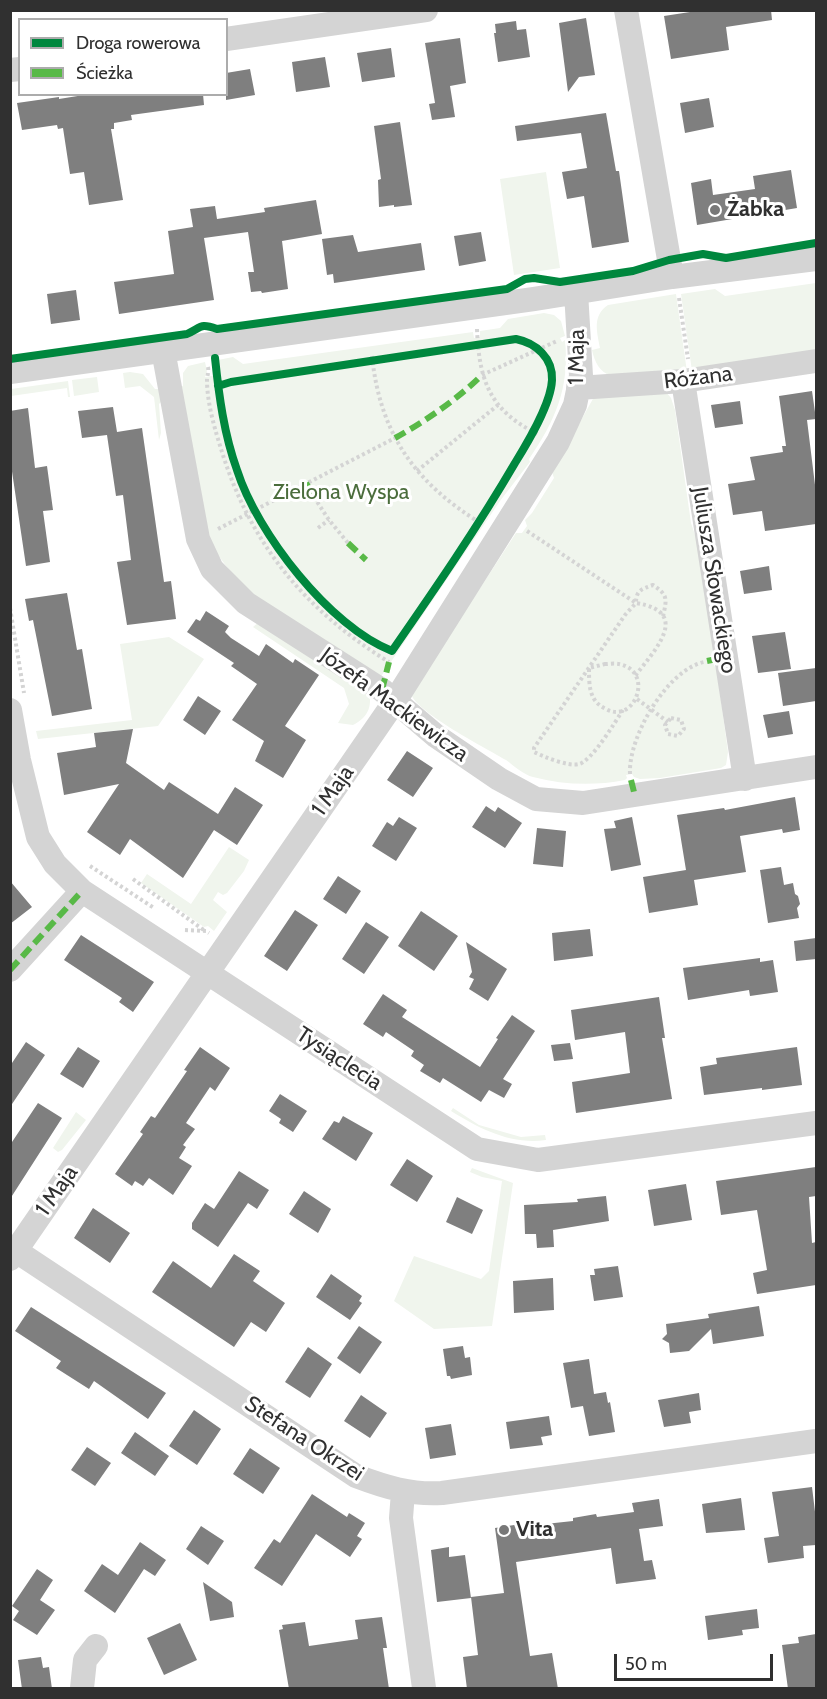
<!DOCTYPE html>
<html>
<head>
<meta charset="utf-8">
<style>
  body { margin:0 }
  #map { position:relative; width:827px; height:1699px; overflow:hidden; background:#fff; font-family:Cabin,sans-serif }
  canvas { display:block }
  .frame { position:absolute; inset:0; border:12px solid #303030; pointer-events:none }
  .legend { position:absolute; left:18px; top:18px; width:210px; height:78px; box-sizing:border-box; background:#fff; border:2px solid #acacac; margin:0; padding:8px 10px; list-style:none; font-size:18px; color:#303030 }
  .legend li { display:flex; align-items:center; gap:12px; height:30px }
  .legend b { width:30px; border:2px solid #acacac }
  .scale { position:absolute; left:614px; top:1654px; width:159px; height:27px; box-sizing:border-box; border:3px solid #303030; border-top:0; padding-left:8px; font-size:18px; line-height:21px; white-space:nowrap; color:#303030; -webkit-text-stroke:4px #fff; paint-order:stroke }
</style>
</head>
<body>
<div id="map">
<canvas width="827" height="1699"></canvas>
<div class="frame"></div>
<ul class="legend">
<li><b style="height:8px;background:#00873e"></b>Droga rowerowa</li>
<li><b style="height:8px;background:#58b947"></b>Ścieżka</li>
</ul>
<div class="scale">50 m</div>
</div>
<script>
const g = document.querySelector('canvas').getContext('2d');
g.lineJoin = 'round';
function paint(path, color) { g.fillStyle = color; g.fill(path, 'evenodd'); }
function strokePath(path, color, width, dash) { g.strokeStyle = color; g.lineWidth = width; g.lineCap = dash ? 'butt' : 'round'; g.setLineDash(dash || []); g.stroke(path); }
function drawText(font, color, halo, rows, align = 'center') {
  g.font = font + ' Cabin,sans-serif'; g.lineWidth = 6; g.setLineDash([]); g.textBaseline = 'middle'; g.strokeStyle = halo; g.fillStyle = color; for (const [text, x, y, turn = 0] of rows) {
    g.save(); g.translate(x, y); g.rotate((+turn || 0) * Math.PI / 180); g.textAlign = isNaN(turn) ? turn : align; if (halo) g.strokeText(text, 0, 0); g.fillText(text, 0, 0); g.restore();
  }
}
const green = new Path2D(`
  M546,172L560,268L514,275L500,179Z
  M816,283V352L692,371L681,294L715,289L725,296Z
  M676,294L687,372L611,376C599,371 595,363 592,350L600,348C597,331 592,316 608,305Z
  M544,313L554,315L561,321L565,336L560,338L562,342L565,340C570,388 555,421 529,459L530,462L500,501L380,678C320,640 246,606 210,542L178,387L183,386V373L188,366L205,362L207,371L205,377L220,375L218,360L233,357L243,364L473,332L474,338L480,337V331L500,328L508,319Z
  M130,372L143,374L155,389H161V402L159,404L161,433L159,440L154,397L140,386L125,388L123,373Z
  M97,377L99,392L74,396L72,380Z
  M68,381L70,397H68L67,388L11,396V389Z
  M666,392L671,398L675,410L691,523L697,541L714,650L712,655L707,659V662L713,663L717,671L728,752L726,765L721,768L660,778L640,779L634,777L632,774L626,775L627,778L625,780C594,786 564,785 533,777C524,775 514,766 506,760C487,749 416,712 411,694L516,533H522L527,526L525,520L532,513L554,478L552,472L594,397Z
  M260,621L368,688C373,705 369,717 353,725L338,723L349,704L344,688L253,627Z
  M169,637L204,659L158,726L38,739L36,731L132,720L120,644Z
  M229,847L249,860L244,871L227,893L223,895L218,892L213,900L227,912L214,931L208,926L204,927L141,883L147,874L191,904Z
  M453,1108L479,1125L521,1137L545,1135L546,1140C511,1145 480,1129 451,1111Z
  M76,1112L86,1120L62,1150L58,1152L53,1148Z
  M472,1168L513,1183L492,1326L434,1329L394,1301L414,1256L481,1279L489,1271L502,1181L482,1177L470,1172Z`);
const building = new Path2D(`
  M703,10H771L772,20L726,27L729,50L671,59L664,16Z
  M586,18L595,75L579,77L568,92L559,23Z
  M516,21L517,30L526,29L530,57L498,62L494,33H496L495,24Z
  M460,38L466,83L450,86L455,117L432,120L429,104L435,103L425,43Z
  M391,48L395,77L362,82L357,53Z
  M325,57L330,87L296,92L292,62Z
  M250,69L255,95L226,100V73Z
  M90,94H203L204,105L131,115L132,120L114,123V129H111L123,200L89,205L84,172L70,174L63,128L58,129L57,125L22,130L17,103L59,97V99Z
  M709,98L714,127L685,133L680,103Z
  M606,113L616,171H619L629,242L592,248L584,196L567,199L562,172L587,168L581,133L517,141L515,126Z
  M400,122L412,205L394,207V205L379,207L378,180L381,179L374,126Z
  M791,170L797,208L697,225L691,183L711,179L713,195L755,189L753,176Z
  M316,200L322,234L282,241L288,289L262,293L261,291L251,292L248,272H254L248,232L204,238L214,300L119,314L114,282L174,274L168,231L193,227L190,209L215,206L217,219L265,212L264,208Z
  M481,232L486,261L459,266L454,236Z
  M353,235L358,252L421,243L425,270L334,283L333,274L327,275L322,239Z
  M76,290L80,320L51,324L47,294Z
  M812,391L816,419L807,420L816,493V524L765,531L762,511L733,515L728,484L755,480L750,457L783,452L782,446H786L779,396Z
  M740,401L743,424L715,428L711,405Z
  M113,407L117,432L142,428L164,582L171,581L176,619L127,625L117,562L131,560L123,495L116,496L107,435L82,438L78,411Z
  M28,408L35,468L47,466L53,510L43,511L50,562L26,566L10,458V411Z
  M769,566L772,590L744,594L740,571Z
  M67,593L77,650L82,649L92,709L52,716L33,620L29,621L25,599Z
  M206,611L229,626L225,632L231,638L259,656L266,644L293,663L295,659L319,675L285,726L306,740L283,778L255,761L264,741L232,720L257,684L231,666L234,663L187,632L196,619L200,621Z
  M785,632L791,669L758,673L752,636Z
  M816,668V701L783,706L778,673Z
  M198,696L221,711L205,735L183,720Z
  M789,711L793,734L768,738L763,715Z
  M133,729L126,763L164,790L169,782L218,814L235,787L263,805L237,845L214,830L183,878L130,839L120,855L87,832L119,784L64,795L57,753L96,747L94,733Z
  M407,751L433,768L413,797L387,780Z
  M795,797L800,830L783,833L782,829L740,836L746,872L694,880L698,905L649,913L643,877L686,870L677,815L724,808L725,810Z
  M486,806L495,812L498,807L522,823L505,848L472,827Z
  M399,817L417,828L396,861L372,846L387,822L393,826Z
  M632,817L641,865L611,871L604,829L616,828L614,821Z
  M537,828L566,831L563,867L533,864Z
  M781,867L784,885L793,883L795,894L798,896L800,904L797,908L799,918L768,923L760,870Z
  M338,876L361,891L346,914L323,899Z
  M10,881L32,907L10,924Z
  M295,910L318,925L287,971L264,956Z
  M421,911L458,936L434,971L398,946Z
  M366,922L389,937L364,974L342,959Z
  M590,929L593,956L554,961L552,933Z
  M81,935L154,982L133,1012L119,1002L122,998L64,960Z
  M816,938V959L796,961L794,941Z
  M466,942L507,969L488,1001L469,989L474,979L469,977L472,972Z
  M760,958V962L773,960L778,992L750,996L749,990L688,1000L683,968Z
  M383,994L407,1010L402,1017L480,1067L498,1039L496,1038L512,1015L535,1031L503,1079L512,1084L504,1098L489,1090L481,1102L443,1078L440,1083L420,1071L424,1065L411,1056L414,1051L386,1032L383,1037L363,1024Z
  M659,997L665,1038H662L672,1099L576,1113L572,1082L630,1073L625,1032L575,1040L571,1010Z
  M26,1042L45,1055L10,1107V1066Z
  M570,1043L573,1059L554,1061L551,1045Z
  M78,1047L100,1061L83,1088L60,1074Z
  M200,1047L230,1068L215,1091L210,1087L186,1123L195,1129L183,1145L186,1147L179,1158L192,1166L173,1195L149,1178L143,1186L135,1181L132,1186L115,1174L143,1134L140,1132L151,1116L155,1118L187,1071L184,1070Z
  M797,1047L802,1085L762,1090V1088L704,1095L700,1067L717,1064L716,1058Z
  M280,1094L307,1111L293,1132L279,1123L281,1119L269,1111Z
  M38,1103L62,1118L10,1199V1145Z
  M343,1116L373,1133L356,1161L322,1139L334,1121L339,1123Z
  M407,1159L433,1176L417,1202L390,1185Z
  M816,1167V1196L809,1197L812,1243L816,1242V1285L757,1294L753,1273L767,1270L757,1210L721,1215L716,1181Z
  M239,1171L269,1190L257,1209L248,1203L218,1247L192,1229V1223L205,1203L214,1209Z
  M686,1184L692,1220L654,1226L648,1190Z
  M304,1191L331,1209L318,1233L289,1214Z
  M606,1196L609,1221L553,1230L554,1247L537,1248L536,1234H525L524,1205L578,1202L577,1199Z
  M457,1197L483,1210L472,1234L446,1222Z
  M93,1208L130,1233L110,1263L74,1238Z
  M234,1254L260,1271L253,1281L285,1303L266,1332L251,1322L234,1347L152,1292L173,1261L211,1288Z
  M618,1266L623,1297L594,1301L590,1275H595L594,1269Z
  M331,1274L362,1296L359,1301L362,1303L350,1320L316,1297Z
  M553,1278L554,1310L514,1313L513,1281Z
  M759,1306L764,1336L713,1344L711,1329L689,1351L670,1353L669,1343L662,1339L667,1334L666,1324L709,1318L708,1314Z
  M31,1307L166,1393L148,1419L94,1381L89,1389L56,1368L61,1361L15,1331Z
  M359,1326L382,1342L360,1374L337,1358Z
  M463,1346L465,1358L470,1357L472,1375L451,1379L450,1376H447L443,1349Z
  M308,1347L332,1364L310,1398L285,1382Z
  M589,1359L594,1394L606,1392L608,1403L610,1402L615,1432L589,1436L583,1406L571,1408L563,1363Z
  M699,1393L701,1410L689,1412L691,1423L664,1427L658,1400Z
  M361,1395L387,1413L370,1438L344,1421Z
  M194,1410L221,1429L197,1465L169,1446Z
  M549,1416L552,1435L541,1437L543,1445L510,1449L506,1422Z
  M451,1424L456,1455L430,1459L425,1428Z
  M135,1432L169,1456L155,1476L121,1453Z
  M87,1447L111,1463L95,1486L71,1470Z
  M250,1448L280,1468L263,1494L233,1474Z
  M812,1487L816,1520V1545L803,1546L804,1558L768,1563L764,1538L779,1536L772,1492Z
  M312,1494L347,1517L349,1513L365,1523L357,1536L362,1539L350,1557L316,1534L282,1586L254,1568L274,1539L280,1543Z
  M741,1498L745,1530L706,1533L702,1504Z
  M659,1499L663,1526L639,1529L644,1561L652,1560L656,1579L616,1584L611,1548L516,1562L530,1656L552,1653L558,1689H467L463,1657L478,1655L471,1597L504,1593L495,1528L527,1523V1525H536L573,1521V1518L596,1514L597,1517L634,1512L632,1503Z
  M201,1526L224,1541L208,1565L186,1549Z
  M140,1542L166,1560L155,1576L144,1569L115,1613L84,1591L102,1564L118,1575Z
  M449,1547V1557L465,1555L471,1598L437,1602L431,1550Z
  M37,1569L53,1580L40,1600L55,1610L37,1635L13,1620L19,1611L12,1606Z
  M203,1582L232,1602L234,1617L210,1621Z
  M757,1609L759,1628L742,1630L743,1635L708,1640L705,1616Z
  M382,1617L387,1648H383L389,1689H289L279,1630L283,1629L282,1625L305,1622L309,1646L358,1639L355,1620Z
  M180,1623L197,1660L164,1675L147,1638Z
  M816,1634V1689H788L782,1645L799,1643L798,1637Z
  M41,1657L43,1668L49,1667L52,1689H22L18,1660Z`);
const path = new Path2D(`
  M679,298L688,359
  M477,329C479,379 489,411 538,434
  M372,356C380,434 415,483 482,524
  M208,367C209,372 207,376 207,380C207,403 215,430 222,452C251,545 306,611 389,662
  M482,375L557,341
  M417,471L498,405
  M314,497L329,520L348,543
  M318,528L329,520
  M218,529L395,438
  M527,531L636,603C636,590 642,589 653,585C668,595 667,599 663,616
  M10,608L24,693
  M605,664C609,664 615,663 619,664C655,671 635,725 606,709C598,705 594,701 591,692C589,685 589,676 589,668Z
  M637,699L668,722
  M623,710C615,722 592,761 579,764C569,767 544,757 534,752V748L625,615L636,603C692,612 655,650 635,676
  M671,718L681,720L684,729L678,736L668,734L665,725Z
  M630,774C628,737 667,670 704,662
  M90,866L154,908
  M133,879L205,931
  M185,930L206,931L209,933`);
const minor = new Path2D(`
  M626,10L672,277
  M226,39L426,10
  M10,70L20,69
  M163,350L198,539L212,569L246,603L382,690L436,736L499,779L536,799L583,803L816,767
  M10,372L534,299L672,277L816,259
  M683,381L745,779
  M578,388L683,381L816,361
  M10,710L19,760L38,837L55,864L82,891L477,1149L538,1160L816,1123
  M10,970L82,891
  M10,1247L356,1476C385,1487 411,1495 442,1493L816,1441
  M10,1259L395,701L558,442L575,405L581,376L576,292
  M403,1492L401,1518L424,1688
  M82,1688L85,1660L96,1646`);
const quiet = new Path2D(`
  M395,438C424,422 459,398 482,375
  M306,483L314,497
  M348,543L366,560
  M707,661L726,657
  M382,690L389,662
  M631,780L635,796
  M10,970L82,891`);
const cycleway = new Path2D(`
  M215,358C219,396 224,434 237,470C257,533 330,627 392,651C435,589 477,528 515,463C528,442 551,404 552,380C553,358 536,343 516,339L231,382L218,386
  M10,359L187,334C202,327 200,323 217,329L507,289L525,279L534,278L560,282L633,271L669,260L703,254L726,258L816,243`);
const markers = [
  [715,210,6,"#787878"],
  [504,1530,6,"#787878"]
];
const poiNames = [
  ["Żabka",727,210],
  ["Vita",516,1530]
];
const streetNames = [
  ["1 Maja",577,357,-89],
  ["Różana",698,378,-7],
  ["Juliusza Słowackiego",714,580,81],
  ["Józefa Mackiewicza",394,705,36],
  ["1 Maja",333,791,-55],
  ["Tysiąclecia",339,1059,33],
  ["1 Maja",57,1191,-55],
  ["Stefana Okrzei",304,1439,33]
];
const parkNames = [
  ["Zielona Wyspa",341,493]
];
paint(green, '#f0f5ed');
paint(building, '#7f7f7f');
strokePath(path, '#d4d4d4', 4, [3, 3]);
strokePath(minor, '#d4d4d4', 24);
strokePath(quiet, '#58b947', 6, [12, 6]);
strokePath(cycleway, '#00873e', 8);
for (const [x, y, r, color] of markers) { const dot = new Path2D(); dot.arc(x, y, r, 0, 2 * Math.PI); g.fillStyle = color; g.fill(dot); strokePath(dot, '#fff', 2); }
drawText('bold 22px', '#303030', '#fff', poiNames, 'left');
drawText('22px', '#303030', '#fff', streetNames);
drawText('22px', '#4b6d3c', '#fff', parkNames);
</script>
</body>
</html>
